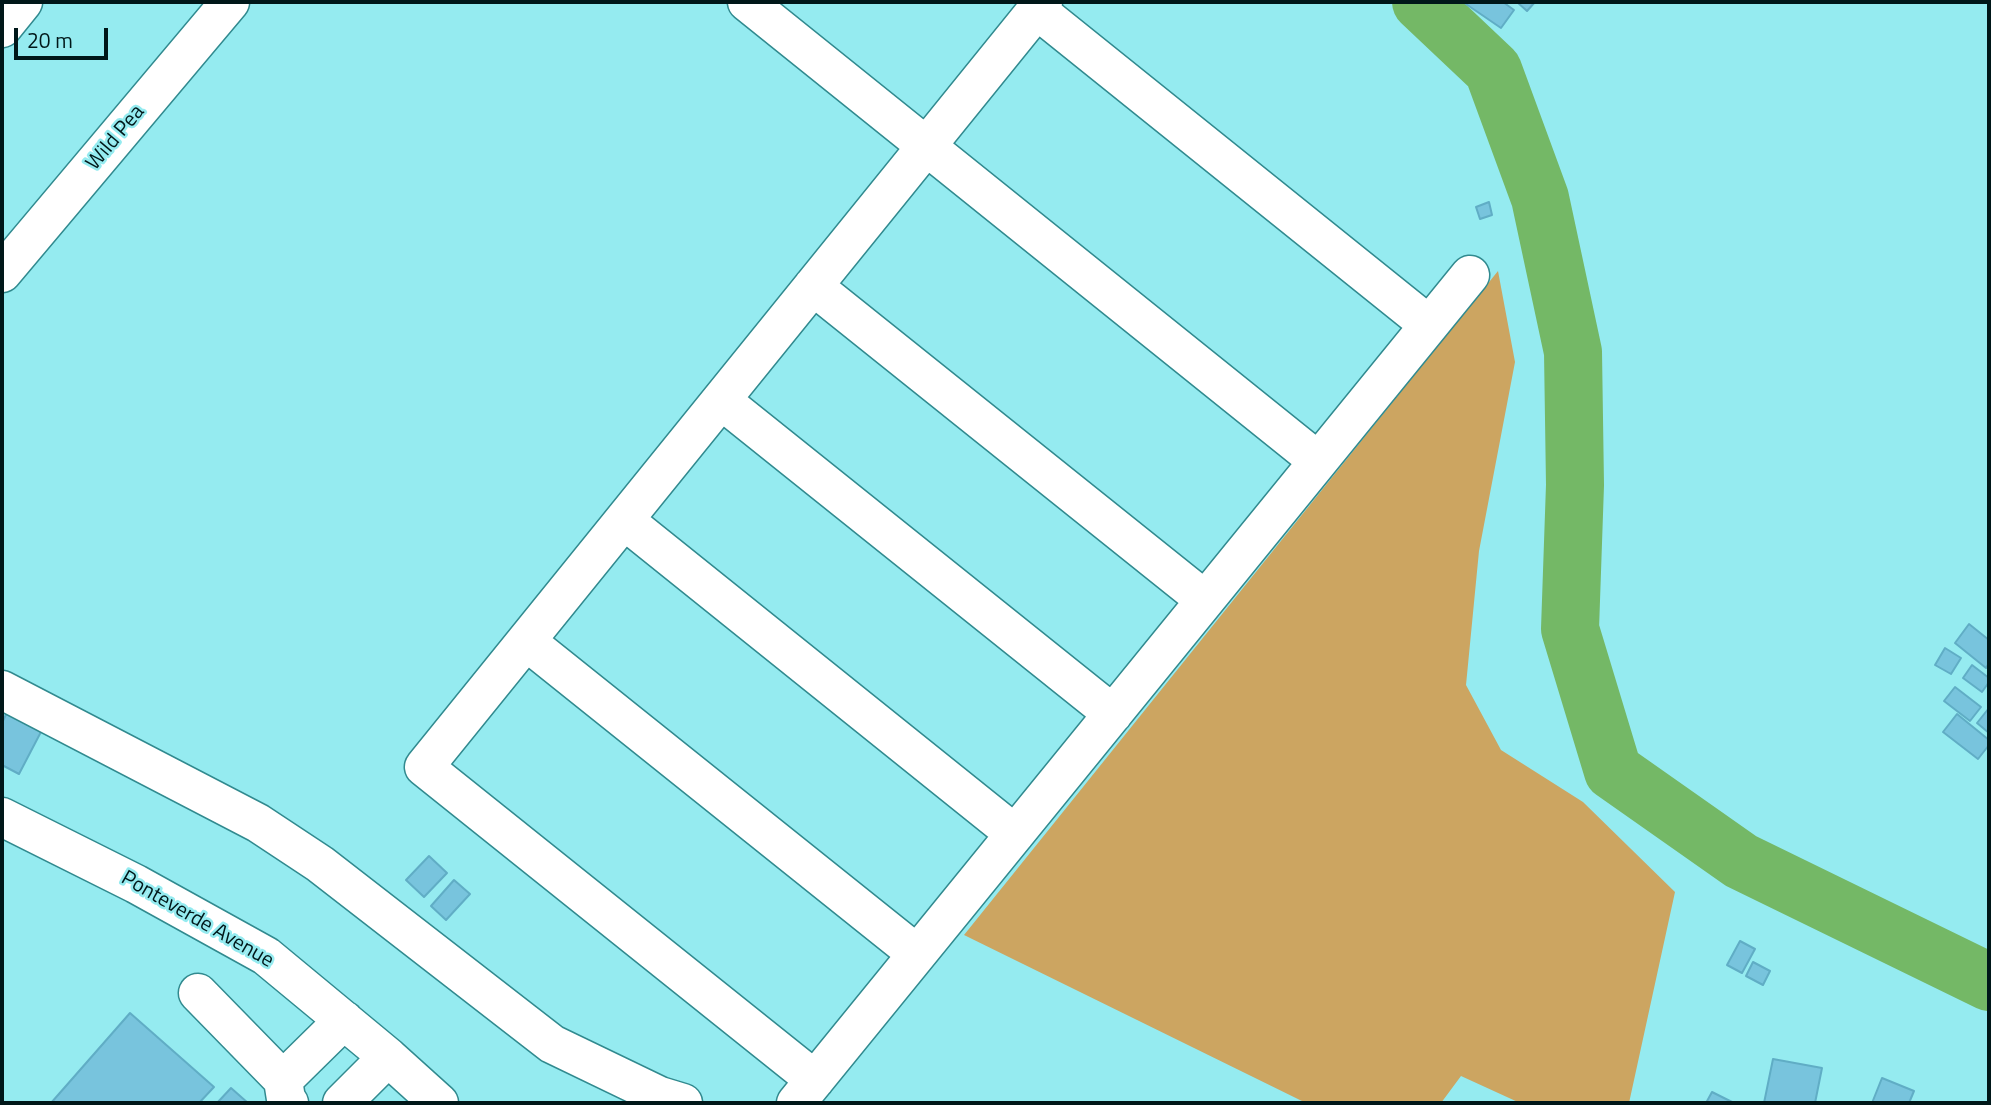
<!DOCTYPE html>
<html>
<head>
<meta charset="utf-8">
<style>
  body { margin:0 }
  #map { position:relative; width:1991px; height:1105px; overflow:hidden; background:#95ebf0; font-family:"Titillium Web",sans-serif }
  canvas { display:block }
  .frame { position:absolute; inset:0; border:4px solid #001719; pointer-events:none }
  .scale { position:absolute; left:14px; top:28px; width:94px; height:32px; box-sizing:border-box; border:4px solid #001719; border-top:0; padding-left:9px; font-size:21px; line-height:24px; white-space:nowrap; color:#001719; -webkit-text-stroke:5px #95ebf0; paint-order:stroke }
</style>
</head>
<body>
<div id="map">
<canvas width="1991" height="1105"></canvas>
<div class="frame"></div>
<div class="scale">20 m</div>
</div>
<script>
const g = document.querySelector('canvas').getContext('2d');
g.lineJoin = 'round';
function paint(path, color) { g.fillStyle = color; g.fill(path, 'evenodd'); }
function strokePath(path, color, width, dash) { g.strokeStyle = color; g.lineWidth = width; g.lineCap = dash ? 'butt' : 'round'; g.setLineDash(dash || []); g.stroke(path); }
function drawText(font, color, halo, rows, align = 'center') {
  g.font = font + ' "Titillium Web",sans-serif'; g.lineWidth = 5; g.setLineDash([]); g.textBaseline = 'middle'; g.strokeStyle = halo; g.fillStyle = color; for (const [text, x, y, turn = 0] of rows) {
    g.save(); g.translate(x, y); g.rotate((+turn || 0) * Math.PI / 180); g.textAlign = isNaN(turn) ? turn : align; if (halo) g.strokeText(text, 0, 0); g.fillText(text, 0, 0); g.restore();
  }
}
const green = new Path2D(`
  M1498,271L1515,362L1479,551L1466,685L1501,750L1583,802L1675,892L1629,1103H1520L1461,1076L1441,1103H1306L964,935Z`);
const river = new Path2D(`
  M1421,2L1493,70L1540,198L1573,352L1575,485L1570,629L1613,771L1741,861L1989,982`);
const building = new Path2D(`
  M1463,2H1503L1514,10L1501,28Z
  M1517,2H1535L1527,11Z
  M1489,202L1492,215L1480,219L1476,207Z
  M1969,624L1989,640V663L1986,668L1955,643Z
  M1945,648L1961,658L1951,674L1935,665Z
  M1972,665L1989,678V682L1982,692L1963,678Z
  M1955,687L1981,707L1970,721L1944,701Z
  M1989,708V733L1977,723Z
  M8,710L43,728L19,774L2,765V723Z
  M1957,714L1989,740V745L1978,759L1943,732Z
  M429,856L447,873L424,897L406,880Z
  M454,880L470,894L446,920L431,906Z
  M1740,941L1755,949L1742,973L1727,965Z
  M1753,962L1770,971L1763,985L1746,976Z
  M130,1013L214,1087L199,1103H51Z
  M1773,1059L1822,1068L1815,1103H1764Z
  M1882,1078L1914,1091L1909,1103H1872Z
  M231,1088L248,1103H217Z
  M1712,1092L1734,1103H1706Z`);
const minor = new Path2D(`
  M747,2L1318,461
  M1037,10L1429,325
  M2,28L23,2
  M2,273L230,2
  M813,286L1205,600
  M721,400L1113,714
  M624,520L1015,834
  M526,641L917,954
  M2,690L258,823L320,864L552,1044L660,1096L683,1103
  M2,817L136,884L266,956L388,1057L439,1103
  M198,993L283,1080
  M815,1080L424,767L1043,2
  M289,1103L286,1099L283,1080L344,1020
  M342,1103L388,1057
  M796,1103L1470,275`);
const streetNames = [
  ["Wild Pea",116,138,-50],
  ["Ponteverde Avenue",197,920,30]
];
paint(green, '#cca561');
strokePath(river, '#74b866', 58);
paint(building, '#78c4dd');
strokePath(building, '#60adc5', 2);
strokePath(minor, '#318a8f', 41);
strokePath(minor, '#fff', 38);
drawText('21px', '#001719', '#95ebf0', streetNames);
</script>
</body>
</html>
